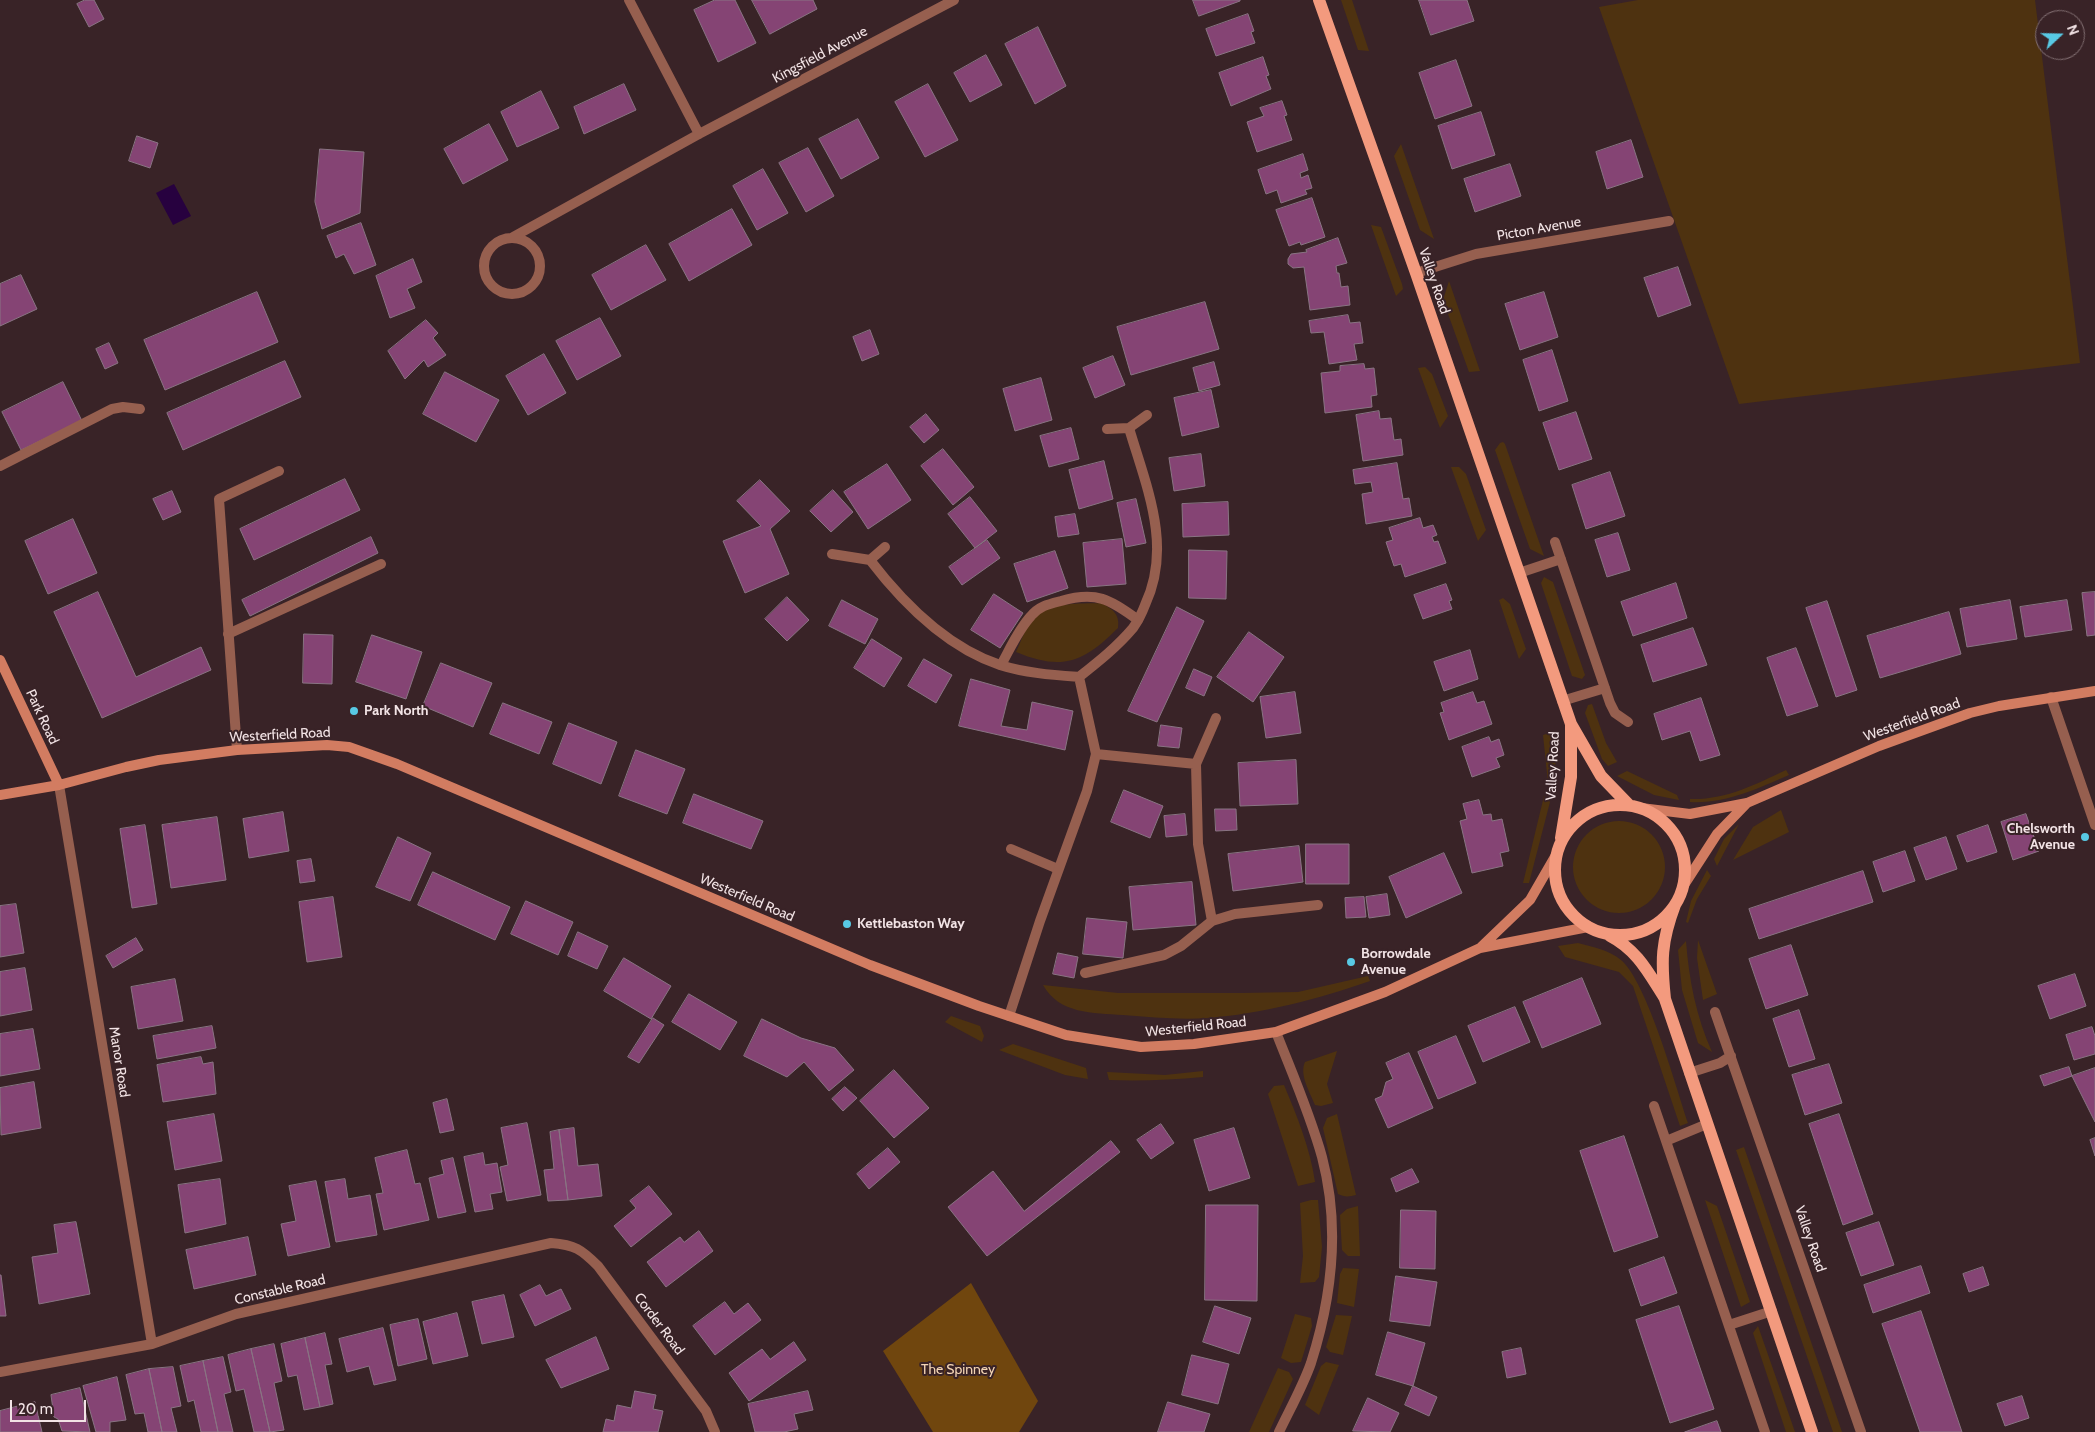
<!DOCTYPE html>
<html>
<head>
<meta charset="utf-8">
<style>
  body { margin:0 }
  #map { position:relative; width:2095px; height:1432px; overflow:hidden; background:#392327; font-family:Cabin,sans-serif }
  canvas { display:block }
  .north { position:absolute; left:2035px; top:10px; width:50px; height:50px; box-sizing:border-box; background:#392327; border:1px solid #837073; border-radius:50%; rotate:69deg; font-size:14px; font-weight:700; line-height:20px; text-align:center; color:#f2e3e5 }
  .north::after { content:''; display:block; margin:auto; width:18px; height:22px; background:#58c9e4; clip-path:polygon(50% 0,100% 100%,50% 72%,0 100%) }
  .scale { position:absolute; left:10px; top:1400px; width:76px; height:22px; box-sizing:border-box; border:2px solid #f2e3e5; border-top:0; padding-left:6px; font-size:15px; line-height:18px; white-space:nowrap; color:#f2e3e5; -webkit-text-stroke:4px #392327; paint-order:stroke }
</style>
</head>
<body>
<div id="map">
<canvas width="2095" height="1432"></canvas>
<div class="north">N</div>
<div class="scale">20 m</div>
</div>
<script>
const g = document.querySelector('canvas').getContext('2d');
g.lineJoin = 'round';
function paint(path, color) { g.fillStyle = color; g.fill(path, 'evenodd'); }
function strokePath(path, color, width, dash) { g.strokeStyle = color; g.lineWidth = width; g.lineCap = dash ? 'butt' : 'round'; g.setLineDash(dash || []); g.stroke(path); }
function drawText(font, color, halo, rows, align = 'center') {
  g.font = font + ' Cabin,sans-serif'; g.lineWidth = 4; g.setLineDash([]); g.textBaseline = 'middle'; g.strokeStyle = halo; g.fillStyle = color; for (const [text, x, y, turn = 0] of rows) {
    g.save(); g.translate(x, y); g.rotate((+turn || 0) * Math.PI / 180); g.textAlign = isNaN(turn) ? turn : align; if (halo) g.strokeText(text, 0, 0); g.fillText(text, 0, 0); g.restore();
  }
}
const green = new Path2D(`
  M1341,0H1352L1369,51L1358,50Z
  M1638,0H2035L2080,363L1739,404L1599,7Z
  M1401,144L1434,239L1420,230L1394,156Z
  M1371,225L1381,227L1402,284L1403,289L1396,296Z
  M1449,281L1480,371L1469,372L1443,300Z
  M1425,367L1432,374L1448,416L1440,428L1418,368Z
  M1503,442L1505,444L1544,556L1530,549L1495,450L1500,443Z
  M1451,467H1459L1466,474L1486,530L1478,541Z
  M1544,577L1553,582L1585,675L1582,679L1572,676L1541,583Z
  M1503,598L1510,604L1526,649L1519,659L1499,600Z
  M1102,603C1113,610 1120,614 1118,628C1083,663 1062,671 1016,652C1021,642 1025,628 1032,620C1049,601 1079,604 1102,603Z
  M1592,704L1606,743L1617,762L1608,766L1602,759L1585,713L1588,705Z
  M1553,732L1556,752L1554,787L1548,783L1543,735Z
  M1786,770L1789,775C1756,789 1726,804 1690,802V799C1726,800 1754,785 1786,770Z
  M1627,771L1677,795L1679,800L1654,795L1617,776Z
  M1544,796L1550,802L1529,883H1523Z
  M1781,810L1789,832L1733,860L1753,827Z
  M1573 867a46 46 0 1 1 92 0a46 46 0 1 1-92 0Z
  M1739,824L1717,866L1714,859L1724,839Z
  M1707,870L1711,876L1697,899L1688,923L1686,922L1691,901Z
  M1698,940L1717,994L1703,1000L1697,958Z
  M1686,941C1689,980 1696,1016 1712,1052L1698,1043L1682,990L1678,950Z
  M1578,943C1593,947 1609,950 1621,960C1647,982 1676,1087 1688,1123L1680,1126L1633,986L1619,972L1565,957L1558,946Z
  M1368,976L1370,981C1319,999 1261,1014 1207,1018C1179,1020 1151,1017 1123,1015C1093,1013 1059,1014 1043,985L1118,993H1242L1298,992Z
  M951,1016L980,1026L984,1036L982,1042L945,1022Z
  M1013,1044L1086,1068L1088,1079L1065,1075L999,1050Z
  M1337,1051L1327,1084L1333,1103L1321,1106L1315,1105C1310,1092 1299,1075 1305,1062Z
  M1203,1071V1077C1171,1080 1141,1081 1109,1080L1107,1072L1165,1075Z
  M1284,1085C1297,1116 1310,1148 1315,1182L1298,1186L1268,1094L1274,1086Z
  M1337,1114L1356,1195C1349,1197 1344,1197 1338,1194L1323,1128L1327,1118Z
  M1744,1147L1842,1432H1833L1736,1150Z
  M1311,1200H1318L1322,1247L1319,1277L1315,1282L1300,1283L1303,1256L1300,1203Z
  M1705,1200L1717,1206L1750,1302L1741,1307Z
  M1358,1206L1360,1256H1348L1342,1250L1340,1215L1347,1209Z
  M1343,1268L1359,1269L1354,1307L1337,1303L1340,1274Z
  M1295,1314L1311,1318L1312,1326L1301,1362L1291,1363L1281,1358Z
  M1336,1315L1352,1316L1343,1355L1330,1352L1326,1347Z
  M1758,1326L1795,1432H1786L1753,1333Z
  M1326,1362L1339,1365L1319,1415L1305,1405L1321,1366Z
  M1278,1368L1289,1372L1293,1379L1269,1432H1249Z`);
const forest = new Path2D(`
  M971,1283L1038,1401L1019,1432H933L883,1351Z`);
const water = new Path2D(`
  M174,184L191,216L173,225L156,193Z`);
const building = new Path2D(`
  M85,0H94L104,19L89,27L77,4Z
  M715,0H735L756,43L718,62L694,10Z
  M752,0H813L817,9L770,34Z
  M1193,0H1240V1L1199,16Z
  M1419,0H1467L1474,21L1431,35Z
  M1248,14L1254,31L1251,32L1255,43L1216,56L1206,29Z
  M1038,27L1066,86L1035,104L1005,44Z
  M986,55L1002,85L970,102L954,73Z
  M1263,57L1269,75L1266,76L1271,89L1231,106L1219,73Z
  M1456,60L1472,106L1435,119L1419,73Z
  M624,84L636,110L584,134L574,107Z
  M928,84L958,140L925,157L895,102Z
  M541,91L559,128L517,147L501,112Z
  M1282,101L1287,115L1284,116L1292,140L1257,152L1247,122L1264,116L1260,108Z
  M1481,112L1495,155L1452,169L1438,126Z
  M858,119L879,158L841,179L819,139Z
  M489,124L508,160L463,184L444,149Z
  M137,136L158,143L150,168L129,161Z
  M1631,140L1643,177L1607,189L1596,152Z
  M808,148L834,196L806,212L779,163Z
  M320,149L364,152L360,213L322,229L315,202Z
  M1303,154L1308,170L1300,173L1301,178L1308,175L1312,188L1305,190L1307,194L1281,203L1277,190L1266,194L1258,170Z
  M1510,164L1521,196L1475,212L1464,179Z
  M763,169L788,213L757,230L733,186Z
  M1312,198L1325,237L1301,245L1300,242L1289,246L1276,210Z
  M732,209L752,245L689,281L669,244Z
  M361,223L376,265L354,274L344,254L336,258L327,236Z
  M1338,238L1347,263L1336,266L1337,273H1339L1341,287L1348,286L1350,305L1310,310L1304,267L1293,268L1288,264V259L1291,254L1307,252L1306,250Z
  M646,245L666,280L611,310L592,275Z
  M413,259L422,282L407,289L415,308L390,318L376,276Z
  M1678,267L1691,305L1658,317L1644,278Z
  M21,275L37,309L0,326V284Z
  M257,292L278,342L165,390L144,340Z
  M1544,292L1558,337L1520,350L1505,304Z
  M1205,302L1219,349L1131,375L1117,327Z
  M1348,315L1350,323L1360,322L1363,343L1354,344L1357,360L1329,364L1324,332L1311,333L1309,321Z
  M600,318L621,356L577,380L556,341Z
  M426,320L438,333L433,338L446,355L428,367L424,360L405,379L388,351Z
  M870,330L879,354L862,361L853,337Z
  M109,343L118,363L105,369L96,349Z
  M1552,350L1568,401L1539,411L1523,360Z
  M544,354L566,393L528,415L506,376Z
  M1113,356L1125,385L1095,398L1083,368Z
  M285,361L301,397L183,450L167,413Z
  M1214,362L1220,385L1199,391L1193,368Z
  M1364,364L1365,369L1374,368L1377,395L1371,396L1372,407L1325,413L1321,373L1340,371V366Z
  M445,372L499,400L476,442L423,414Z
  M1041,378L1052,420L1015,431L1003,389Z
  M63,382L82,421L21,450L2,412Z
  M1211,390L1219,427L1182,436L1174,398Z
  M1379,411L1380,419L1391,418L1394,440L1401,439L1403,455L1363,461L1356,415Z
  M1576,412L1592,459L1559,470L1543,423Z
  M926,414L939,430L924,443L910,427Z
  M1071,428L1079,459L1049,467L1040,436Z
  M943,449L974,487L953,505L921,466Z
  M1201,454L1205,486L1174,491L1169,458Z
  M1104,461L1113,499L1079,509L1069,470Z
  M1397,463L1403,499L1409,498L1412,516L1366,524L1362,494L1373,492L1371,482L1355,484L1353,470Z
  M887,464L911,500L868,529L844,492Z
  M1610,472L1625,516L1586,529L1572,485Z
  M345,479L360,510L254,560L240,529Z
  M760,480L790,511L770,529L789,574L745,593L723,541L761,526L737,501Z
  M833,490L853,512L831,532L810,511Z
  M172,491L181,512L163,520L153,499Z
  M970,497L997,531L975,548L948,514Z
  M1136,499L1146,543L1126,547L1117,503Z
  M1228,502L1229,535L1183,537L1182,504Z
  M1075,514L1079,534L1058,537L1055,517Z
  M1420,518L1423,528L1433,525L1437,535L1432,537L1434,542L1438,541L1446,563L1405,577L1401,564L1394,566L1386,542L1393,540L1389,528Z
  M73,519L97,573L48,594L25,541Z
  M1618,533L1630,570L1607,577L1595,540Z
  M371,537L378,553L250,616L242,600Z
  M1122,539L1126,584L1087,587L1083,543Z
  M987,540L1000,558L962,585L949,567Z
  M1189,550L1227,551L1226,599L1189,598Z
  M1055,551L1068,588L1027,602L1014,564Z
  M1676,583L1687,618L1633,636L1621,602Z
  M1446,584L1452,600L1449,601L1452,609L1423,619L1414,595Z
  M98,592L136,677L201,647L211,670L102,718L54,612Z
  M2095,592V635L2087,636L2082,593Z
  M994,594L1023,613L1000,648L971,630Z
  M787,597L809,620L787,641L765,619Z
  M842,600L878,619L865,644L829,626Z
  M2010,600L2017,639L1967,647L1960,609Z
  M2067,600L2072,630L2025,637L2020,607Z
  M1827,601L1857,690L1836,697L1806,608Z
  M1177,607L1204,621L1157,722L1128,711Z
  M1949,612L1961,654L1880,678L1867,636Z
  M1693,628L1707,665L1653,682L1641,645Z
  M1249,632L1284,657L1253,702L1217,677Z
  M304,634L333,635L332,684L303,683Z
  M372,635L422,652L406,699L356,682Z
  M872,639L902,658L884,687L854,668Z
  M1796,648L1818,706L1787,716L1767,658Z
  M1470,650L1478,679L1444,691L1434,662Z
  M924,659L952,675L936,703L908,686Z
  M441,663L492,683L473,727L423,706Z
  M1194,669L1212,677L1204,696L1186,688Z
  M971,679L1010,690L1001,726L1027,730L1032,702L1073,711L1065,750L959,726Z
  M1295,692L1301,733L1266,738L1260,697Z
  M1473,692L1477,703L1484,701L1492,724L1449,740L1440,713L1444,712L1441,703Z
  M1701,698L1720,755L1700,761L1690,731L1662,740L1654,714Z
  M503,703L552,722L539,754L490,734Z
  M569,723L617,742L601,784L553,764Z
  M1161,725L1182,728L1179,748L1158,746Z
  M1489,737L1491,742L1499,739L1504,755L1496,758L1500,767L1472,777L1462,747Z
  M636,750L685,769L667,814L619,796Z
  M1296,760L1298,804L1240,806L1238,763Z
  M1124,790L1163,806L1150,838L1111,822Z
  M694,794L763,821L751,849L683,823Z
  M1479,800L1483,815L1491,814L1492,821L1502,819L1509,851L1500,853L1503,866L1472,873L1460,821L1467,819L1463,804Z
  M1215,809H1236L1237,830L1216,831Z
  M283,812L289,851L249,858L243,819Z
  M1185,814L1187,835L1166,837L1164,816Z
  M2026,814L2039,851L2013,860L2001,822Z
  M217,817L226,880L171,888L162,825Z
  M145,825L157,904L132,908L120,829Z
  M1988,825L1997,852L1967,862L1957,836Z
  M398,837L431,853L410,901L376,887Z
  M1946,837L1957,869L1926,880L1914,848Z
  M1306,844H1349V884H1306Z
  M1299,846L1303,882L1233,891L1228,854Z
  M1905,851L1915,881L1883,892L1873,862Z
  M1444,853L1462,893L1406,918L1389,877Z
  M311,859L315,881L300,883L297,861Z
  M1863,871L1873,902L1759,939L1749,909Z
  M433,872L510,907L495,940L418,905Z
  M1192,882L1196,925L1133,930L1129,887Z
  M1387,894L1390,915L1369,918L1366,897Z
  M333,897L342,957L307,962L299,902Z
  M1364,897L1366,917L1346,918L1345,898Z
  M526,901L573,922L558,955L511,934Z
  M16,904L24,953L0,957V906Z
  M1087,918L1127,922L1123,958L1083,954Z
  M578,932L608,946L597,969L568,956Z
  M136,938L143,950L113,968L106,956Z
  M1791,945L1808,995L1766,1009L1749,959Z
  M1058,953L1078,957L1074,978L1053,974Z
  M624,958L671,986L651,1019L604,991Z
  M25,968L32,1010L0,1016V972Z
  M2075,974L2086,1006L2050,1019L2038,986Z
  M1582,978L1601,1024L1542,1048L1523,1002Z
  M175,979L183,1021L138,1029L131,987Z
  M689,994L737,1022L720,1050L672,1022Z
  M1515,1007L1530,1042L1483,1062L1468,1026Z
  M1799,1010L1815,1059L1789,1067L1773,1019Z
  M653,1018L664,1025L639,1063L628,1057Z
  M762,1019L801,1038L835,1048L854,1070L829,1091L804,1062L787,1077L744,1056Z
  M212,1026L216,1048L157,1059L153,1036Z
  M2092,1027L2095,1036V1054L2074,1060L2066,1035Z
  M33,1029L40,1069L0,1076V1034Z
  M1456,1036L1476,1083L1438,1099L1418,1052Z
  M1409,1053L1433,1108L1388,1128L1375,1099L1382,1096L1386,1082L1393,1079L1386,1063Z
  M201,1057L203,1064L213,1062L216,1094L163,1102L157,1065Z
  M1829,1064L1842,1103L1805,1115L1792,1075Z
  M2069,1067L2072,1076L2044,1086L2040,1076Z
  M2095,1068V1122L2072,1076Z
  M894,1070L929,1108L894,1138L860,1101Z
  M34,1082L41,1128L1,1135L0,1088Z
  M845,1087L857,1098L843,1111L832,1099Z
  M447,1099L454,1130L440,1133L433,1103Z
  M214,1114L222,1161L175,1170L167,1122Z
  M1839,1114L1873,1214L1843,1225L1809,1124Z
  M527,1123L541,1195L507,1201L500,1167L508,1165L501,1128Z
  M1161,1124L1174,1143L1151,1159L1137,1140Z
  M574,1128L578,1166L598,1164L602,1196L568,1200L559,1130Z
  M1234,1128L1250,1178L1209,1191L1194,1140Z
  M559,1130L568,1200L548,1201L544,1170L554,1169L550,1132Z
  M1624,1136L1658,1237L1614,1252L1580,1151Z
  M2095,1138V1156L2090,1140Z
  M1111,1141L1120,1152L987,1256L948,1207L993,1171L1024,1211Z
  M888,1148L900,1162L869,1189L857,1174Z
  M407,1150L415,1184L420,1183L429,1220L384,1230L376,1194L383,1193L375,1158Z
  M483,1153L485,1165L497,1163L502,1192L490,1194L493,1209L475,1212L464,1157Z
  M453,1158L466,1212L438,1218L429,1178L444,1174L441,1161Z
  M1412,1169L1419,1182L1396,1192L1391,1179Z
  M220,1179L226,1224L185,1233L178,1185Z
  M345,1179L348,1199L370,1195L377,1235L336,1242L325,1182Z
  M316,1181L330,1247L288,1256L281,1224L296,1221L289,1186Z
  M649,1186L672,1214L631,1247L614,1226L636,1208L630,1201Z
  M1206,1205H1258L1257,1301L1205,1300Z
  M1401,1210L1436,1211L1435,1269L1400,1268Z
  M76,1222L90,1294L39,1304L32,1257L58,1253L54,1225Z
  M1879,1222L1894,1265L1861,1276L1846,1233Z
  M699,1231L713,1251L666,1287L647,1262L680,1237L684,1242Z
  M248,1237L256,1275L194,1289L186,1250Z
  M1664,1257L1677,1293L1641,1306L1629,1270Z
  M1921,1266L1930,1293L1873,1313L1864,1285Z
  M1983,1267L1989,1285L1969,1292L1963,1274Z
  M0,1275H1L6,1316H0Z
  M1396,1276L1437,1282L1430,1326L1390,1321Z
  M540,1285L546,1296L561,1289L571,1309L535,1326L520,1295Z
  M504,1295L514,1337L482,1344L472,1302Z
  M725,1302L734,1314L748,1303L761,1320L715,1355L693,1326Z
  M1215,1306L1251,1318L1239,1354L1203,1342Z
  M1679,1306L1714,1409L1670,1423L1636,1320Z
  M1921,1311L1962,1432H1920L1882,1324Z
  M457,1313L468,1356L433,1364L423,1322Z
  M418,1319L427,1359L398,1366L390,1325Z
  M383,1328L396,1380L374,1385L369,1366L347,1372L339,1339Z
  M1388,1332L1425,1343L1413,1386L1376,1375Z
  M325,1333L332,1364L325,1365L333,1404L320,1407L305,1338Z
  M596,1337L609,1369L561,1388L546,1360Z
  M305,1338L320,1407L304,1410L297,1375L288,1377L281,1344Z
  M794,1342L806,1360L749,1401L729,1373L762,1349L770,1359Z
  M274,1344L282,1381L274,1383L284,1430L270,1432L251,1349Z
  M1521,1348L1526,1374L1507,1378L1502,1352Z
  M251,1349L270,1432H254L244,1389L236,1391L228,1355Z
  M1192,1355L1229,1364L1218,1404L1182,1395Z
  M223,1357L231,1392L224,1394L233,1432H218L203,1361Z
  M203,1361L218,1432H201L194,1400L188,1402L180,1366Z
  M173,1367L181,1406L171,1408L177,1432H162L149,1369Z
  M149,1369L162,1432H148L144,1413L135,1414L126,1375Z
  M117,1377L126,1420L110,1422V1432H96L83,1386Z
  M1413,1386L1437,1397L1429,1416L1405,1405Z
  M80,1388L90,1432L62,1431L58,1419L54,1417L51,1395Z
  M635,1391L656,1395L653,1409L663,1411L658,1432H603L606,1419L614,1421L617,1405L631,1408Z
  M808,1391L813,1410L794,1414L798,1429L784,1432H755L748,1404Z
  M2022,1396L2029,1418L2005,1426L1997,1404Z
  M1368,1398L1399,1413L1390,1432L1353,1431Z
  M35,1402L42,1432H0V1411Z
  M1168,1402L1210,1414L1204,1432H1158Z
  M1717,1421L1721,1432H1685Z`);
const lane = new Path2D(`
  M0,466L112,409L123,407L140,409
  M228,634L381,564
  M1001,665C1010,649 1018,630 1031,616C1039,606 1049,604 1061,601C1096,591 1110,599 1138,620
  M1011,849L1058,869`);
const street = new Path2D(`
  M629,0L699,134
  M513,237L699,134L954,0
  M484 266a28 28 0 1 1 56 0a28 28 0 1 1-56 0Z
  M1416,273L1476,254L1669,221
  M1107,429L1129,428L1147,415
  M1555,542L1610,703L1615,713L1628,722
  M832,554L870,560L885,547
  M870,560C903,603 946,647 1000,665C1025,673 1053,675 1079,677C1098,662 1117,647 1133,628C1138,621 1142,613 1145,605C1173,546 1146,486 1129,428
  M1519,573L1561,559
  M2051,697L2095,825
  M1562,701L1605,688
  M237,750L219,499L279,471
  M1096,754L1196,764L1198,844L1212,921
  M1196,764L1216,718
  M59,785L152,1344
  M1085,973L1164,955L1181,946L1212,921L1235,914L1318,905
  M1715,1012L1861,1432
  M1009,1016L1040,921L1087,791L1096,754L1079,677
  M1276,1032C1292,1073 1310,1114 1322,1157C1340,1225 1332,1297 1311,1363C1303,1386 1290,1409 1279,1432
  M1689,1073L1720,1063L1731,1056
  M1654,1106L1666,1141
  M1707,1124L1666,1141L1765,1432
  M1729,1325L1772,1311
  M0,1372L152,1344L236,1314L551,1243C575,1245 581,1249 598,1266L706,1411L715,1432`);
const secondary = new Path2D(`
  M0,660L59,785
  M0,795L59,785L126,767L159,760L237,750L327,745L349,747L397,764L870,965L979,1006L1066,1035L1141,1047L1194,1044L1276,1032L1385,992L1480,948L1588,927
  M1641,808L1690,814L1747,803L1879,746L1970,713L1999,706L2095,691
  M1684,885L1717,834L1746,804
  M1481,947L1530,900L1556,855`);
const primary = new Path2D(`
  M1319,0L1416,273L1571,724L1601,776L1629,805
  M1555 870a65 65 0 1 1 130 0a65 65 0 1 1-130 0Z
  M1561,838L1571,777V726
  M1675,905C1661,942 1661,961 1665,999L1812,1432
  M1610,936C1637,950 1648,972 1664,997`);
const markers = [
  [354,711,5,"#58c9e4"],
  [2085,837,5,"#58c9e4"],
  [847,924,5,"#58c9e4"],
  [1351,962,5,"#58c9e4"]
];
const streetNames = [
  ["Kingsfield Avenue",820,55,-28],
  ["Picton Avenue",1539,229,-10],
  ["Valley Road",1434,281,71],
  ["Park Road",42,717,65],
  ["Westerfield Road",1912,720,-20],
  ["Westerfield Road",280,735,-3],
  ["Valley Road",1553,766,-87],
  ["Westerfield Road",747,898,23],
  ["Westerfield Road",1196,1027,-6],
  ["Manor Road",119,1062,81],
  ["Valley Road",1810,1239,71],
  ["Constable Road",280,1290,-13],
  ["Corder Road",659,1324,53]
];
const poiNames = [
  ["Park North",364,711],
  ["Chelsworth",2075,829,"right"],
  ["Avenue",2075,845,"right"],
  ["Kettlebaston Way",857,924],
  ["Borrowdale",1361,954],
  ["Avenue",1361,970]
];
const parkNames = [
  ["The Spinney",958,1370]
];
paint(green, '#4e3210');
paint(forest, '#70460e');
paint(water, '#27013f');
paint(building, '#854474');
strokePath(building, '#897483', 1);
strokePath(lane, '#965f4f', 10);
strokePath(street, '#965f4f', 10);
strokePath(secondary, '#d27c61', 10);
strokePath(primary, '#f39a7e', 12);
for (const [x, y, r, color] of markers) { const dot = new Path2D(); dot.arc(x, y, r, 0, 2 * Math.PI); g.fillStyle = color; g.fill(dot); strokePath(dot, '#392327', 2); }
drawText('14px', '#f2e3e5', '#392327', streetNames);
drawText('bold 14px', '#f2e3e5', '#392327', poiNames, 'left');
drawText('14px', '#f4d5b4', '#392327', parkNames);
</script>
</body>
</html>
